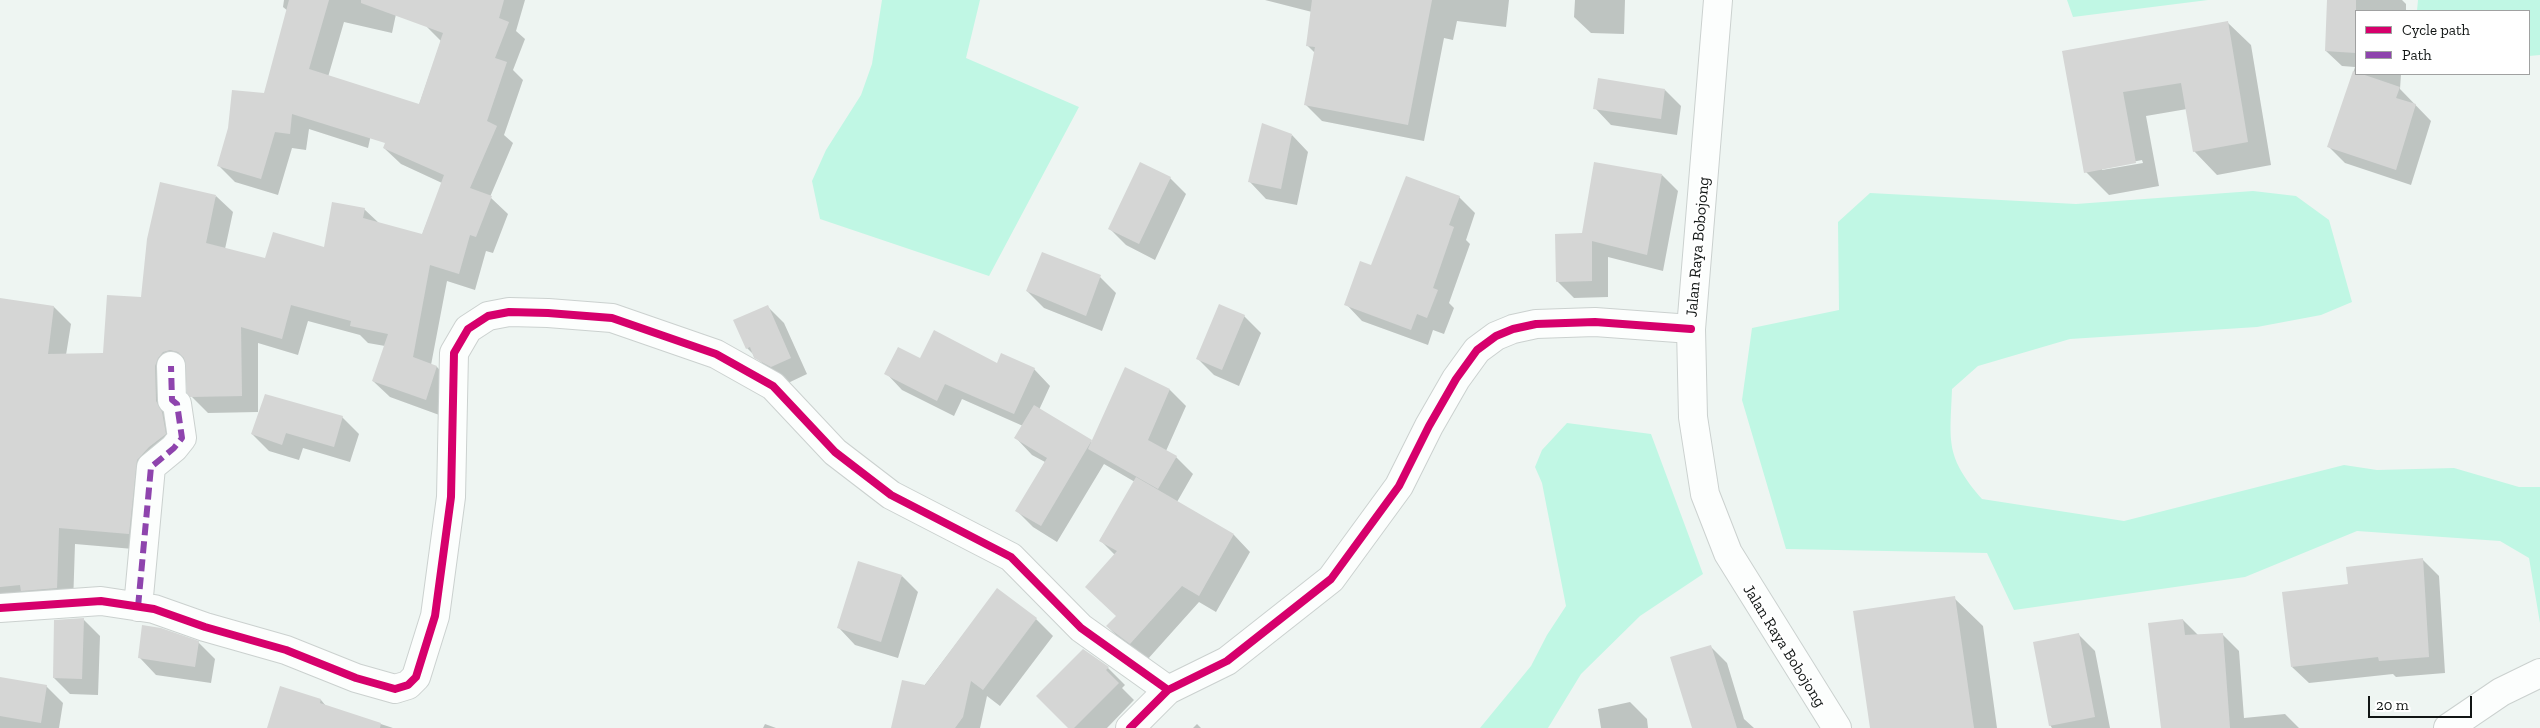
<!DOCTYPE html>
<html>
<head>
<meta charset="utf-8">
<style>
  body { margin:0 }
  #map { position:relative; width:2540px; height:728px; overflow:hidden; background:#eef5f2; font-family:"Zilla Slab",serif }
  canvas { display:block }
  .legend { position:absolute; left:2355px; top:10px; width:175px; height:65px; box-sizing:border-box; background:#fff; border:1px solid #a0a1a1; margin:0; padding:6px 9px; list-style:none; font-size:15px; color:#111514 }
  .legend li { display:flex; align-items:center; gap:10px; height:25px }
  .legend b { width:25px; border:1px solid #a0a1a1 }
  .scale { position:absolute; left:2368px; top:696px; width:104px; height:22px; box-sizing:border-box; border:2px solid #111514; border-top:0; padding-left:6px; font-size:15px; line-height:18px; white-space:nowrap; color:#111514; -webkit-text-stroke:4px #fff; paint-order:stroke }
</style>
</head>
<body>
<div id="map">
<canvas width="2540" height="728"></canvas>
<ul class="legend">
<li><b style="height:6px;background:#d6006c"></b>Cycle path</li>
<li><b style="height:6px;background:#8e44ad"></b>Path</li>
</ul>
<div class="scale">20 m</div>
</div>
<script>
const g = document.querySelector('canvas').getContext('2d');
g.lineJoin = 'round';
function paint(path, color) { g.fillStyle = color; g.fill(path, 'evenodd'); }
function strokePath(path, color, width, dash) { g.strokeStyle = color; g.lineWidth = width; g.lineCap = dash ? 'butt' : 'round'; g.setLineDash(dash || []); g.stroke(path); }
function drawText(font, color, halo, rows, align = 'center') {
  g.font = font + ' "Zilla Slab",serif'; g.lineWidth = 4.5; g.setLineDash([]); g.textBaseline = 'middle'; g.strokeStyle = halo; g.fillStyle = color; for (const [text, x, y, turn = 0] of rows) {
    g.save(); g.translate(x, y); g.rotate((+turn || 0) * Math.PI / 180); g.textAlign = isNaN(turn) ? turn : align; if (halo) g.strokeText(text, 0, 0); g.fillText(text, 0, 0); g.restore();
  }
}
const green = new Path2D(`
  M882,0H980L966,58L1079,107L989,276L820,219L812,181L826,150L861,95L872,64Z
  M2067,0H2208L2073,17Z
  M2418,0H2540V55L2529,56V11H2417Z
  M2253,191L2296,196L2329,220L2352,302L2321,315L2257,327L2070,339L1978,366L1952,389C1950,443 1945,456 1982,499L2124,521L2344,465L2377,470L2454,468L2519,487H2540V623L2529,558L2500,541L2357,531L2245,577L2014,610L1987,553L1786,549L1742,400L1752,328L1839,310L1838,222L1870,193L2076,204Z
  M1567,423L1651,434L1703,574L1640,616L1581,674L1548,728H1480L1531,666L1547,635L1566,606L1542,483L1535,467L1542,450Z`);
const shadow = new Path2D(`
  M284,0H399L392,33L344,22L328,77L378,103L368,148L309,129L306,150L292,148L278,195L235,182L219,166L264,95L288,11L283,7Z
  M436,0H525L516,31L525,39L513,70L523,80L504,135L513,143L490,197L508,214L493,253L486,251L475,290L447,281L431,365L437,367L453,384L442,416L390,397L373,381L385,346L368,343L360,335L308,321L298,355L258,343V412L208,413L191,396L186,367L180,369L165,463L145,550L75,544L73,605L0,606V299L54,307L71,324L66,355L104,354L216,196L233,212L225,249L266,260L325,249L364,209L380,224L422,235L442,183L401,164L384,148L419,105L441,41L427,27Z
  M1265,0H1509L1506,27L1457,21L1453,40L1444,38L1424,141L1322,121L1305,104L1315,53L1307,45L1312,12Z
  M1575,0H1625L1624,34L1591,33L1574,17Z
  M2329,0H2402L2406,4V11H2356V74H2401L2400,89L2431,121L2411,185L2345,163L2329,147L2355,67L2342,66L2326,51Z
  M2227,22L2251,45L2271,165L2217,175L2194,151L2187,109L2146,116L2159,186L2109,195L2086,172L2064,52ZM2142,160L2143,163L2102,170V168Z
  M1665,90L1681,106L1677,135L1611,125L1595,108Z
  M1292,135L1308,152L1297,205L1266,199L1250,182Z
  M1662,175L1678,191L1663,271L1608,257V297L1574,298L1557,281L1583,235Z
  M1170,178L1186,194L1155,260L1126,245L1109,228Z
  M1459,197L1475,213L1466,240L1470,244L1449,303L1454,308L1444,334L1433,330L1428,345L1362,321L1346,304Z
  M1100,277L1116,293L1102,331L1044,308L1027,291Z
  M768,307L784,323L807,374L788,383L773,374L747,348Z
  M1244,316L1261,333L1239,386L1214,375L1198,359Z
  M921,360L1034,369L1050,386L1039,410L1092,442L1125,369L1170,390L1186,406L1166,451L1176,457L1193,474L1177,502L1234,535L1250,552L1216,612L1199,602L1147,660L1124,643L1107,626L1117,617L1115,555L1100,540L1135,482L1104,464L1057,542L1033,527L1017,511L1045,462L1032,455L1016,438L1023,426L962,399L954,416L902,390L886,373Z
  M342,417L359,434L350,462L303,448L299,460L269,451L252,434Z
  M2423,560L2439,576L2445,673L2396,677L2393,674L2309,683L2292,667L2349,585Z
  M902,576L918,592L898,658L855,645L839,628Z
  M997,590L1036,619L1053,636L1000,706L987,696L980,728H892Z
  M1954,598L1983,626L1997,728H1872Z
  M83,619L100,636L98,695L70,694L54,678Z
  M2183,620L2199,636L2222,634L2239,651L2244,718L2285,714L2299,728H2162Z
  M2078,634L2095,651L2110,728H2052L2050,725Z
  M198,642L215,659L211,683L156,675L140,658Z
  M1710,646L1727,663L1744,719L1754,728H1694Z
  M1084,651L1108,668L1125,685L1122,688L1134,700L1107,728H1070Z
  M0,678L46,686L63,703L59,728H0Z
  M281,687L321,700L326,706L393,728H268Z
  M1630,702L1647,719L1648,728H1601L1598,709Z
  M765,724L776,728H763Z
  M1197,724L1201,728H1193Z`);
const building = new Path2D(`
  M289,0H329L309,69L419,104L443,33L361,3V0H504L499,18L509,22L495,58L507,62L487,121L497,126L470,188L492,196L476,237L470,235L459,274L430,265L413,357L437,366L426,400L372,381L388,334L350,326L351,321L291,305L282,339L241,327L242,396L190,397L187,393L184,358L178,352L170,350L163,352L158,358L155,366L156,401L162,412L166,434L149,447L137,460L129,534L59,528L57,588L21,591L20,585L0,587V298L54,306L48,354L103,353L107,295L141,297L147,239L160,182L216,195L206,243L265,258L273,232L324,247L332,202L365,208L363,218L422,234L444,175L383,148L385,143L292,114L290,134L275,132L261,179L217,166L228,128L232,90L264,93Z
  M1312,0H1432L1408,125L1304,105L1315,47L1306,46Z
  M2327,0H2356V53L2325,51Z
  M2228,21L2248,142L2193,152L2181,83L2123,92L2136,163L2084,173L2062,51Z
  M2353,71L2400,87L2396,98L2416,104L2396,170L2327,147Z
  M1598,78L1665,89L1661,119L1593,109Z
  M1262,123L1292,134L1281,189L1248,182Z
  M1140,162L1171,177L1139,244L1108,229Z
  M1594,162L1662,174L1647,255L1592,241V281L1556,282L1555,234L1582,233Z
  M1406,176L1460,196L1449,225L1454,227L1433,288L1438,290L1427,318L1417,314L1411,330L1344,305L1360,261L1371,265Z
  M1042,252L1101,275L1086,316L1026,291Z
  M1219,304L1245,315L1222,370L1196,359Z
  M768,305L791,358L771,367L754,358L750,347L746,349L733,320Z
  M934,330L997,363L1001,353L1035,368L1014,414L945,384L937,401L884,374L898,347L920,358Z
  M1125,367L1170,389L1148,440L1177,456L1158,489L1088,449Z
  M265,394L343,416L334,447L286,433L282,445L251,434Z
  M1034,405L1092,440L1041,526L1015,511L1047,458L1014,438Z
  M1136,477L1234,534L1199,596L1182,586L1130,644L1106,626L1116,616L1085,587L1117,551L1099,541Z
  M2423,558L2429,657L2379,661L2378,657L2291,667L2282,592L2348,584L2346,567Z
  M858,561L902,575L881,642L837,628Z
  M997,588L1037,618L983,690L971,681L963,717L955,728H891L902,680L925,685Z
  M1955,596L1974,728H1870L1853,611Z
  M84,618L82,679L53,678L54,620Z
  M2183,619L2185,635L2223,633L2230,728H2161L2148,623Z
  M142,625L161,628L199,641L195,667L138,658Z
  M2079,633L2095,717L2049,726L2033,642Z
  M1711,645L1737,728H1692L1670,657Z
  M1083,649L1109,667L1106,670L1119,683L1074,728H1068L1036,696Z
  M0,677L47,685L41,723L0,716Z
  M280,686L321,699L320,703L381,723L380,728H267Z`);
const minor = new Path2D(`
  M138,607L151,467L174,448L182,438L177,404L172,400L171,366
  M0,608L101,601L154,609L205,627L286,650L356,678L395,689L408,685L416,677L435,616L451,497L454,353L468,329L488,316L509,312L548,313L612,318L716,354L773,386L835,452L891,495L1011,557L1081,628L1168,690`);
const tertiary = new Path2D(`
  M1130,728L1168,690L1227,661L1331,579L1399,486L1429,426L1456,379L1477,350L1496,336L1513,329L1536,324L1595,322L1691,329`);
const secondary = new Path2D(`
  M1718,0L1691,329L1693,417L1705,494L1728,553L1837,728
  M2448,728L2501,692L2540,673`);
const quiet = new Path2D(`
  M138,607L151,467L174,448L182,438L177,404L172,400L171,366`);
const cycleway = new Path2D(`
  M0,608L101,601L154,609L205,627L286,650L356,678L395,689L408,685L416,677L435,616L451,497L454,353L468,329L488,316L509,312L548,313L612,318L716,354L773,386L835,452L891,495L1011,557L1081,628L1168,690
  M1130,728L1168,690L1227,661L1331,579L1399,486L1429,426L1456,379L1477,350L1496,336L1513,329L1536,324L1595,322L1691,329`);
const streetNames = [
  ["Jalan Raya Bobojong",1698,247,-85],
  ["Jalan Raya Bobojong",1784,646,58]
];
paint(green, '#c0f7e4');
paint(shadow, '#0003');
paint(building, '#d5d6d5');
strokePath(minor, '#cbd1cf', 30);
strokePath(tertiary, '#cbd1cf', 30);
strokePath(secondary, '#cbd1cf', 30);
strokePath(minor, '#fcfefd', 28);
strokePath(tertiary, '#fcfefd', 28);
strokePath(secondary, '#fcfefd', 28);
strokePath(quiet, '#8e44ad', 6, [12, 6]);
strokePath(cycleway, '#d6006c', 8);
drawText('16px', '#111514', '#fff', streetNames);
</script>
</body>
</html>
